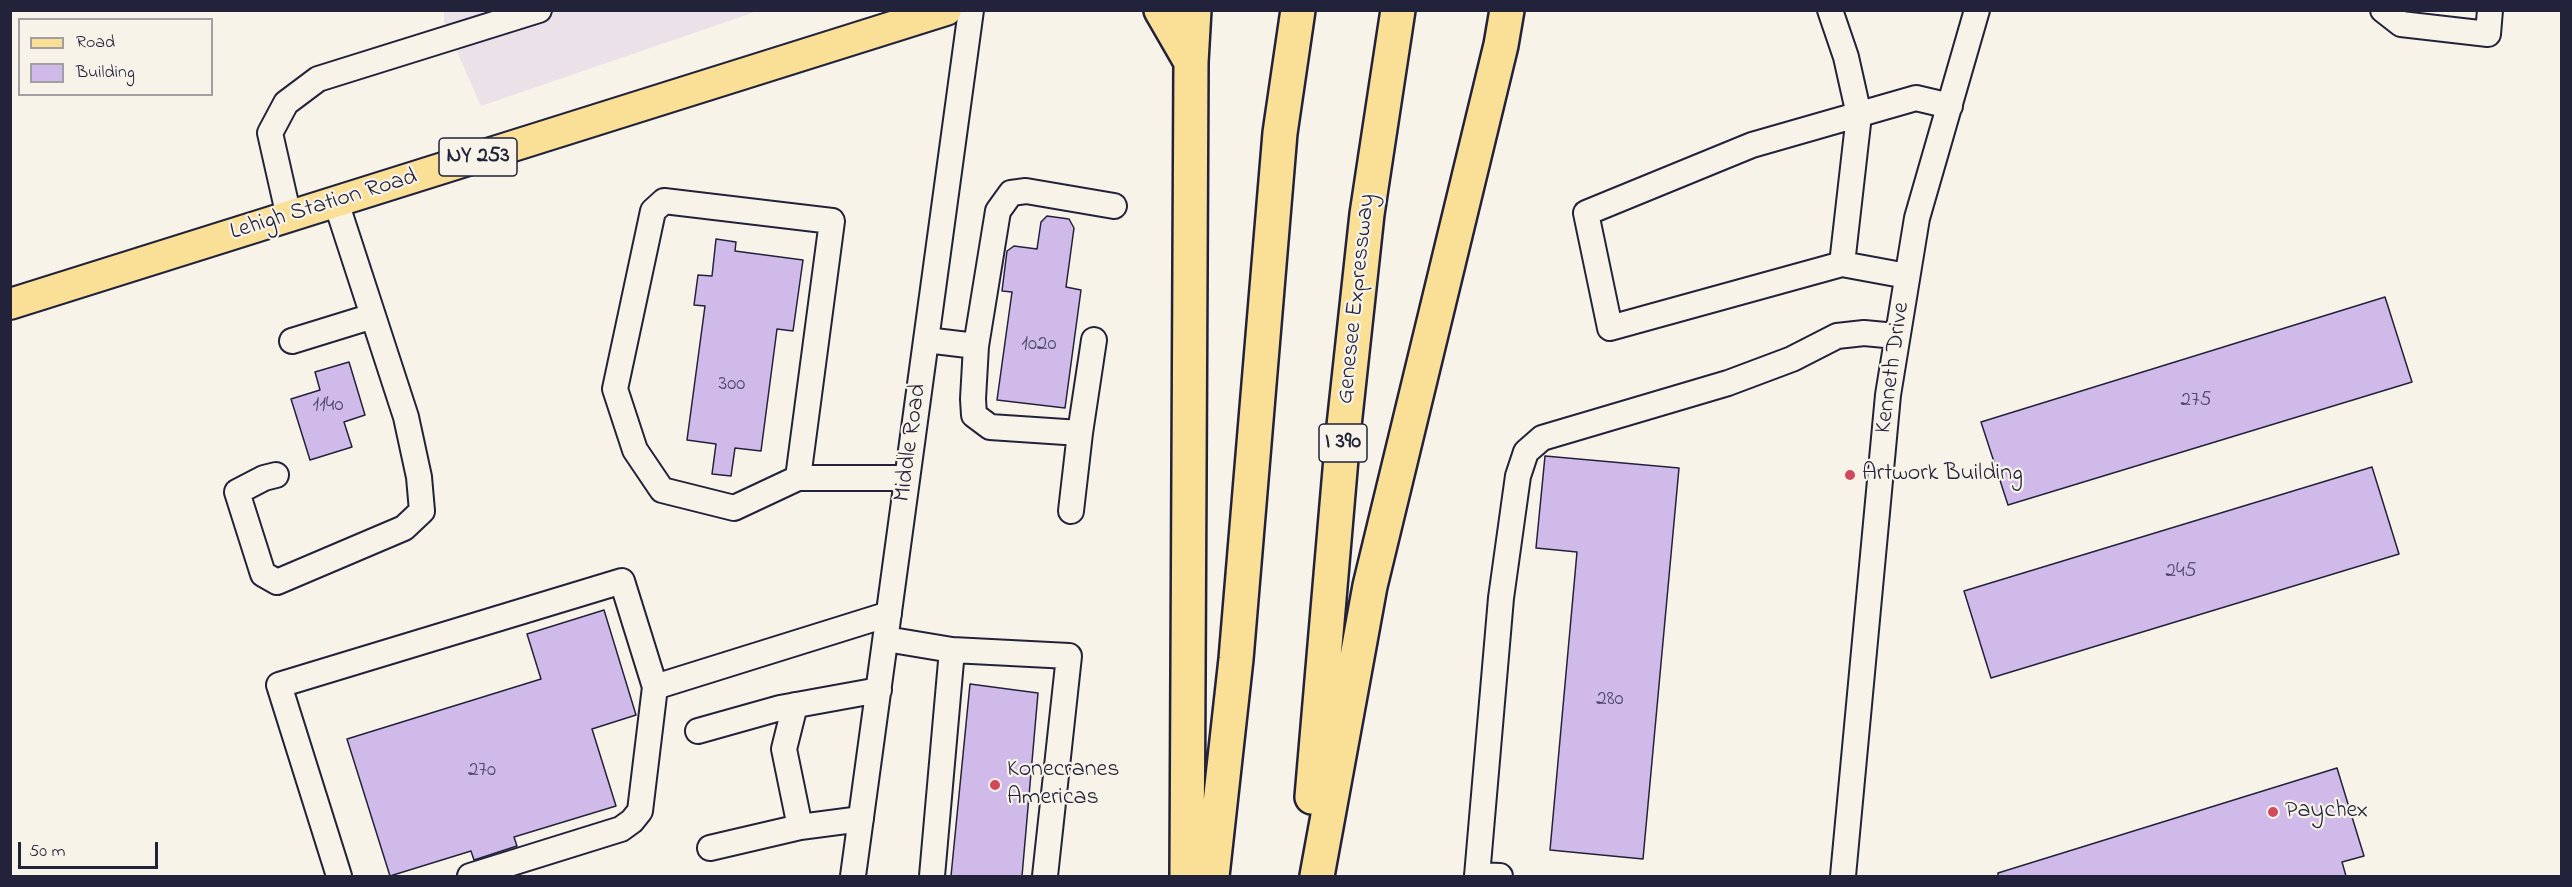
<!DOCTYPE html>
<html>
<head>
<meta charset="utf-8">
<style>
  body { margin:0 }
  #map { position:relative; width:2572px; height:887px; overflow:hidden; background:#f7f3e8; font-family:"Indie Flower",sans-serif }
  canvas { display:block }
  .frame { position:absolute; inset:0; border:12px solid #22223b; pointer-events:none }
  .legend { position:absolute; left:18px; top:18px; width:195px; height:78px; box-sizing:border-box; background:#f7f3e8; border:2px solid #a29fa3; margin:0; padding:8px 10px; list-style:none; font-size:18px; color:#22223b }
  .legend li { display:flex; align-items:center; gap:12px; height:30px }
  .legend b { width:30px; border:2px solid #a29fa3 }
  .scale { position:absolute; left:18px; top:842px; width:140px; height:27px; box-sizing:border-box; border:3px solid #22223b; border-top:0; padding-left:8px; font-size:18px; line-height:21px; white-space:nowrap; color:#22223b; -webkit-text-stroke:4px #f7f3e8; paint-order:stroke }
</style>
</head>
<body>
<div id="map">
<canvas width="2572" height="887"></canvas>
<div class="frame"></div>
<ul class="legend">
<li><b style="height:8px;background:#fadf96"></b>Road</li>
<li><b style="height:16px;background:#cfbaea"></b>Building</li>
</ul>
<div class="scale">50 m</div>
</div>
<script>
const g = document.querySelector('canvas').getContext('2d');
g.lineJoin = 'round';
function paint(path, color) { g.fillStyle = color; g.fill(path, 'evenodd'); }
function strokePath(path, color, width, dash) { g.strokeStyle = color; g.lineWidth = width; g.lineCap = dash ? 'butt' : 'round'; g.setLineDash(dash || []); g.stroke(path); }
function drawText(font, color, halo, rows, align = 'center') {
  g.font = font + ' "Indie Flower",sans-serif'; g.lineWidth = 4.5; g.setLineDash([]); g.textBaseline = 'middle'; g.strokeStyle = halo; g.fillStyle = color; for (const [text, x, y, turn = 0] of rows) {
    g.save(); g.translate(x, y); g.rotate((+turn || 0) * Math.PI / 180); g.textAlign = isNaN(turn) ? turn : align; if (halo) g.strokeText(text, 0, 0); g.fillText(text, 0, 0); g.restore();
  }
}
const built = new Path2D(`
  M444,10L758,11L481,106L444,22Z`);
const building = new Path2D(`
  M1047,216L1069,219L1074,228L1066,287L1081,290L1065,408L997,400L1012,292L1002,291L1007,251L1014,246L1037,249L1041,222Z
  M716,239L736,242L735,251L803,260L793,331L777,329L761,451L735,448L731,476L712,474L716,444L687,440L705,306L694,305L698,275L712,276Z
  M2385,297L2412,382L2008,505L1981,422Z
  M349,362L365,415L344,422L352,447L310,460L291,399L320,390L315,372Z
  M1545,456L1679,468L1643,859L1550,850L1577,552L1536,548Z
  M2372,467L2399,554L1991,678L1964,591Z
  M604,610L636,715L592,729L616,806L514,837L517,846L474,860L471,851L390,876L347,739L541,679L527,634Z
  M970,684L1038,693L1022,876H951Z
  M2337,768L2364,856L2342,862L2346,876H1998V873Z`);
const minor = new Path2D(`
  M1830,10L1846,57L1859,115L1842,264
  M2383,10L2401,24L2488,34L2490,10
  M289,217L270,133L286,103L318,79L539,10
  M1907,276L1842,264L1610,328L1586,213L1752,145L1916,98L1950,106
  M926,340L976,346L998,211L1011,193L1026,191L1114,206
  M292,341L373,316
  M976,346L973,399L974,415L990,427L1080,433L1094,340
  M276,475L264,478L237,492L263,574L277,582L404,528L422,511L419,477L406,417L336,202
  M798,478L832,221L664,201L653,211L615,389L635,450L662,490L734,508L798,478H907
  M1071,511L1080,433
  M886,639L952,650L1069,656L1045,876
  M655,687L889,614
  M795,705L784,749L800,827
  M698,731L780,708L879,690
  M710,848L800,827L861,819
  M1477,875L1500,876
  M339,876L279,685L622,581L655,687L640,811L632,821L621,829L470,876
  M853,876L971,10
  M932,876L952,650
  M1477,876L1501,598L1518,476L1526,452L1542,438L1728,383L1792,359L1837,336L1864,333L1896,336
  M1843,876L1888,395L1917,218L1977,10`);
const major = new Path2D(`
  M10,304L946,10`);
const highway = new Path2D(`
  M1161,10L1191,62
  M1312,797L1343,435L1367,214L1398,10
  M1187,876L1191,62L1194,10
  M1212,876L1236,659L1280,133L1298,10
  M1317,876L1370,586L1501,45L1507,10`);
const markers = [
  [1850,475,6,"#d1495b"],
  [995,785,6,"#d1495b"],
  [2273,812,6,"#d1495b"]
];
const numberNames = [
  ["1020",1039,346],
  ["300",732,386],
  ["275",2196,402],
  ["1140",328,407],
  ["245",2181,573],
  ["280",1610,701],
  ["270",482,772]
];
const shields = [
  [478,157,78],
  [1343,443,48]
];
const shieldNames = [
  ["NY 253",478,157],
  ["I 390",1343,443]
];
const streetNames = [
  ["Lehigh Station Road",324,206,-17],
  ["Genesee Expressway",1358,299,-84],
  ["Kenneth Drive",1894,368,-82],
  ["Middle Road",912,443,-82]
];
const poiNames = [
  ["Artwork Building",1862,475],
  ["Konecranes",1007,771],
  ["Americas",1007,799],
  ["Paychex",2285,812]
];
paint(built, '#ebe2e9');
paint(building, '#cfbaea');
strokePath(building, '#22223b', 1.5);
strokePath(minor, '#22223b', 28);
strokePath(major, '#22223b', 34);
strokePath(highway, '#22223b', 38);
strokePath(minor, '#f7f3e8', 24);
strokePath(major, '#fadf96', 30);
strokePath(highway, '#fadf96', 33);
for (const [x, y, r, color] of markers) { const dot = new Path2D(); dot.arc(x, y, r, 0, 2 * Math.PI); g.fillStyle = color; g.fill(dot); strokePath(dot, '#f7f3e8', 2); }
drawText('21px', '#4d4867', null, numberNames);
for (const [x, y, w] of shields) { const box = new Path2D(); box.roundRect(x - w / 2, y - 19, w, 38, 4.5); g.fillStyle = '#f7f3e8'; g.fill(box); strokePath(box, '#22223b', 1.5); }
drawText('bold 22px', '#22223b', null, shieldNames);
drawText('24px', '#22223b', '#f7f3e8', streetNames);
drawText('24px', '#22223b', '#f7f3e8', poiNames, 'left');
</script>
</body>
</html>
